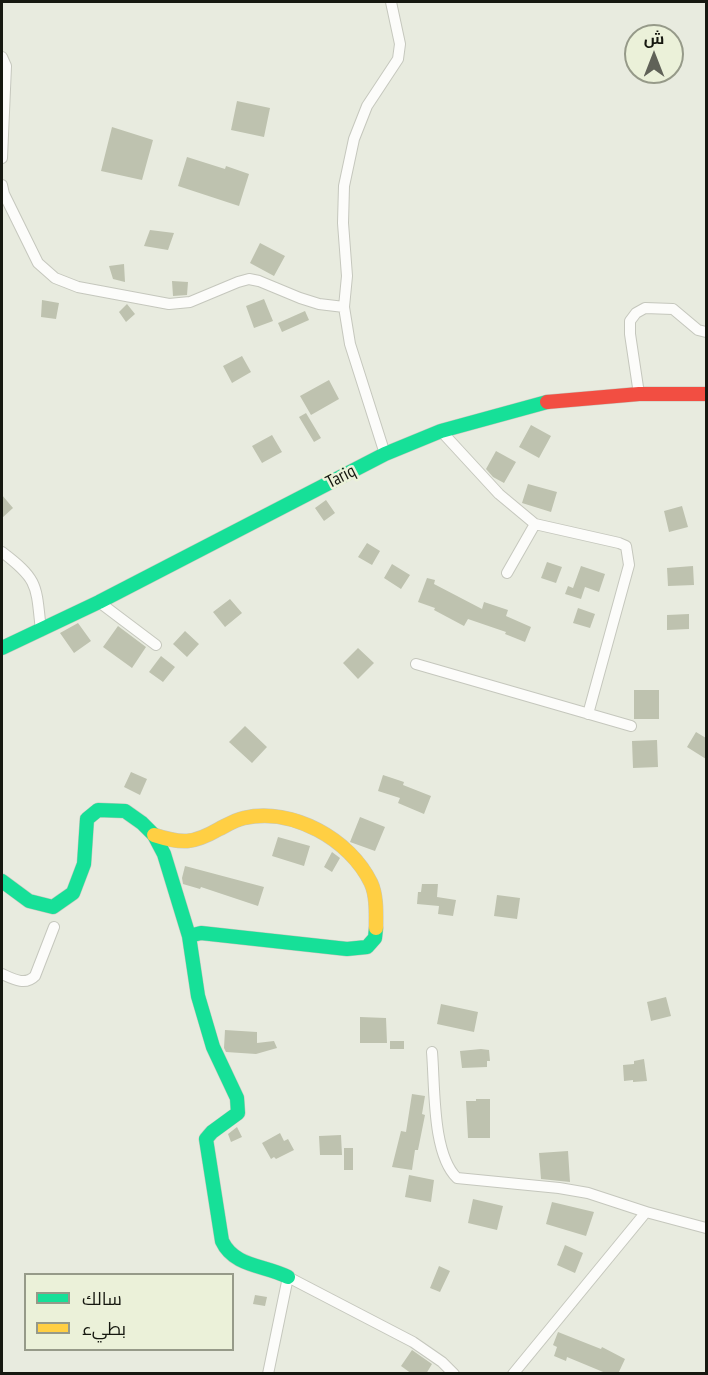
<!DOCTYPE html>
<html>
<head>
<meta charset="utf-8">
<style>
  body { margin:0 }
  #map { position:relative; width:708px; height:1375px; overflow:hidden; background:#e8ebdf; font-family:"PT Sans Narrow",Cairo,sans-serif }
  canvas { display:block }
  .frame { position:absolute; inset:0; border:3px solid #161810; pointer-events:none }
  .legend { position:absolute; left:24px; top:1273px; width:210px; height:78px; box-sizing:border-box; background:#ebf1d9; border:2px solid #969a89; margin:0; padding:8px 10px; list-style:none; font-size:18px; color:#161810 }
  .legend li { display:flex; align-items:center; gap:12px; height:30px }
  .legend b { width:30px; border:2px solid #969a89 }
  .north { position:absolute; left:624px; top:24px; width:60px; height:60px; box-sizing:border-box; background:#ebf1d9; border:2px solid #969a89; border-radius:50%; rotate:0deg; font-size:16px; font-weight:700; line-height:24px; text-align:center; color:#161810 }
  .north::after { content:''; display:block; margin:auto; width:21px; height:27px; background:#606258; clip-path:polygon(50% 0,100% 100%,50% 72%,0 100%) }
</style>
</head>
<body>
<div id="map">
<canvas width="708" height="1375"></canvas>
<div class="frame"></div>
<ul class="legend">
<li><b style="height:8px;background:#16e098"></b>سالك</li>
<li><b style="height:8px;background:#ffcf43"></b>بطيء</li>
</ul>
<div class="north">ش</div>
</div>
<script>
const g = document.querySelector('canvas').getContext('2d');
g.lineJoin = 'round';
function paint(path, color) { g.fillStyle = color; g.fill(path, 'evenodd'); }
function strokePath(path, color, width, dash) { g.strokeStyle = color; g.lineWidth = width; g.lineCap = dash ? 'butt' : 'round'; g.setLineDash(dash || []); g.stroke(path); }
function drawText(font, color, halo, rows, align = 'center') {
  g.font = font + ' "PT Sans Narrow",sans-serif'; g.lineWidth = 5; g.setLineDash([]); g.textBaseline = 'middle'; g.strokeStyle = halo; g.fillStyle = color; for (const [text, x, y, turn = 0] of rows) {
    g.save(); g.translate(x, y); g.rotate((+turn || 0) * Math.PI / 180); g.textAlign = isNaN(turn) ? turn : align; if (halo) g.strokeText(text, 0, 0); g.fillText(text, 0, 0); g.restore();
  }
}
const building = new Path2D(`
  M237,101L270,108L264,137L231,130Z
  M112,127L153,140L142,180L101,171Z
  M187,157L225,169L226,166L249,174L239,206L178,186Z
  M150,230L174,233L168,250L144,246Z
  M260,243L285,256L274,276L250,263Z
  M124,264L125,282L113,279L109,266Z
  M172,281L188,282L187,295L173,296Z
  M264,299L273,321L254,328L246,306Z
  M42,300L59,303L56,319L41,317Z
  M127,304L135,314L126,322L119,312Z
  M305,311L309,320L282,332L278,323Z
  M242,356L251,372L232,383L223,366Z
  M329,380L339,399L311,415L300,396Z
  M306,413L321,438L314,442L299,417Z
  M531,425L551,436L539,458L519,447Z
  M272,435L282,452L262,463L252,446Z
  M496,451L516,462L504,483L493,477L486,469Z
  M528,484L557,492L551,512L522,503Z
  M2,495L13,508L2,518Z
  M326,500L335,513L324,521L315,508Z
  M682,506L688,527L669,532L664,511Z
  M367,543L380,551L372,565L358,557Z
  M547,562L562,567L556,583L541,578Z
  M392,564L410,575L401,589L384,578Z
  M581,566L605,574L599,592L585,587L581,599L565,594L568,586L573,588Z
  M693,566L694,585L668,586L667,568Z
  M427,578L435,580L434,584L482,609L484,602L508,610L506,616L531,627L525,642L505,634L506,632L468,619L464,626L434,610L435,608L418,602Z
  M230,599L242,613L225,627L213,612Z
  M578,608L595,614L590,628L573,623Z
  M689,614V629L667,630V615Z
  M78,623L91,641L74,653L60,633Z
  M118,626L146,647L132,668L103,647Z
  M185,631L199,644L187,657L173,644Z
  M358,648L374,663L358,679L343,663Z
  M161,656L175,667L163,682L149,672Z
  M634,690H659V719H634Z
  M245,726L267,747L252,763L229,742Z
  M696,732L706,738V759L687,747Z
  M657,740L658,767L633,768L632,741Z
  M131,772L147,779L140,795L124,787Z
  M383,775L404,782L403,785L431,796L424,814L398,803L400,798L378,791Z
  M360,817L385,827L375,851L350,842Z
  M278,837L310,846L304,866L272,856Z
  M332,852L340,858L332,872L324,867Z
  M185,866L264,887L258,906L201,887L200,889L183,884L182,878Z
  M422,884H438L437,897L456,900L453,916L438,914L439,906L417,904L418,892H421Z
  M497,895L520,898L517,919L494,916Z
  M666,997L671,1016L651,1021L647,1002Z
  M441,1004L478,1012L474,1032L437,1024Z
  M360,1017L386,1018L387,1043H360Z
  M225,1030L257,1032V1043L274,1041L277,1048L256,1054L226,1052L224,1048Z
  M390,1041H404V1049H390Z
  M481,1049L489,1050L490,1061H487V1067L462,1068L460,1051Z
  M644,1059L647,1081L633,1082V1080L624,1081L623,1065L634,1064V1061Z
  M412,1094L425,1096L422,1114L425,1115L418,1150H415L412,1170L392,1167L401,1131L406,1132Z
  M476,1099H490V1138H468L466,1101H476Z
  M237,1127L242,1137L231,1142L228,1134Z
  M280,1133L284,1141L288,1139L294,1150L276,1159L274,1157L271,1159L262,1143Z
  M341,1135L342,1155H320L319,1136Z
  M344,1148H353V1170H344Z
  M568,1151L570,1182L541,1179L539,1153Z
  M409,1175L434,1180L431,1202L405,1197Z
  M473,1199L503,1206L497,1230L468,1223Z
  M552,1202L594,1212L586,1236L546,1224Z
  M565,1245L583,1253L575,1273L557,1265Z
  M439,1266L450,1271L440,1292L430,1288Z
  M255,1295L267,1297L265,1306L253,1304Z
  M558,1332L601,1349L602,1347L625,1359L618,1374H608L567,1357L566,1361L554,1356L557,1347L553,1345Z
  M412,1350L432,1364L426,1374H412L401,1366Z`);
const street = new Path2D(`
  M2,57L6,66L2,158
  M2,185L4,194L38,263L55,278L78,287L169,304L190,302L238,282L249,279L259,281L300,298L319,304L344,307
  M639,394L630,334V321L636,313L645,308L673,309L698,330L706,332
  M441,431L499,494L535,524L507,573
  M385,454L350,344L344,307L347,276L343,223L344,186L354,139L367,106L398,59L400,44L391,2
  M535,524L619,543L626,546L629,565L588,714
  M2,552C39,580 36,585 41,631
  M99,602L156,645
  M416,664L631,726
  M2,974C13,979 25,986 35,976L54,927
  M432,1052C435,1087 432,1154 457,1178L559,1188L588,1193L646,1212L706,1228
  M268,1374L288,1277L413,1342L442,1362L454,1374
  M513,1374L646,1212`);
const fast = new Path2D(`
  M2,648L99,602L385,454L441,431L547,402
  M2,881L29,901L53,907L73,893L84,864L87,819L98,810L125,811L142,823L154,835L164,854L189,936L198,996L213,1047L237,1098L238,1113L212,1132L206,1139L222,1241C234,1267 265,1265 288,1277
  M189,936L201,933L347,949L367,947L375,938L376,928`);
const slow = new Path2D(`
  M154,835C182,844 193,844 219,829C227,825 235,820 244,818C292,807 350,839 371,883C377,896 376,914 376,928`);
const jam = new Path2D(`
  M547,402L639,394H706`);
const streetNames = [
  ["Tariq",341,477,-27]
];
paint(building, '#bec2af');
strokePath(street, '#c5c7bd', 12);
strokePath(fast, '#c5c7bd', 15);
strokePath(slow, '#c5c7bd', 15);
strokePath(jam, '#c5c7bd', 15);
strokePath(street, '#fcfcfa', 10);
strokePath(fast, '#16e098', 14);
strokePath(slow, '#ffcf43', 14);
strokePath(jam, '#f24e42', 14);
drawText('18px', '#161810', '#ebf1d9', streetNames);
</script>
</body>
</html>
